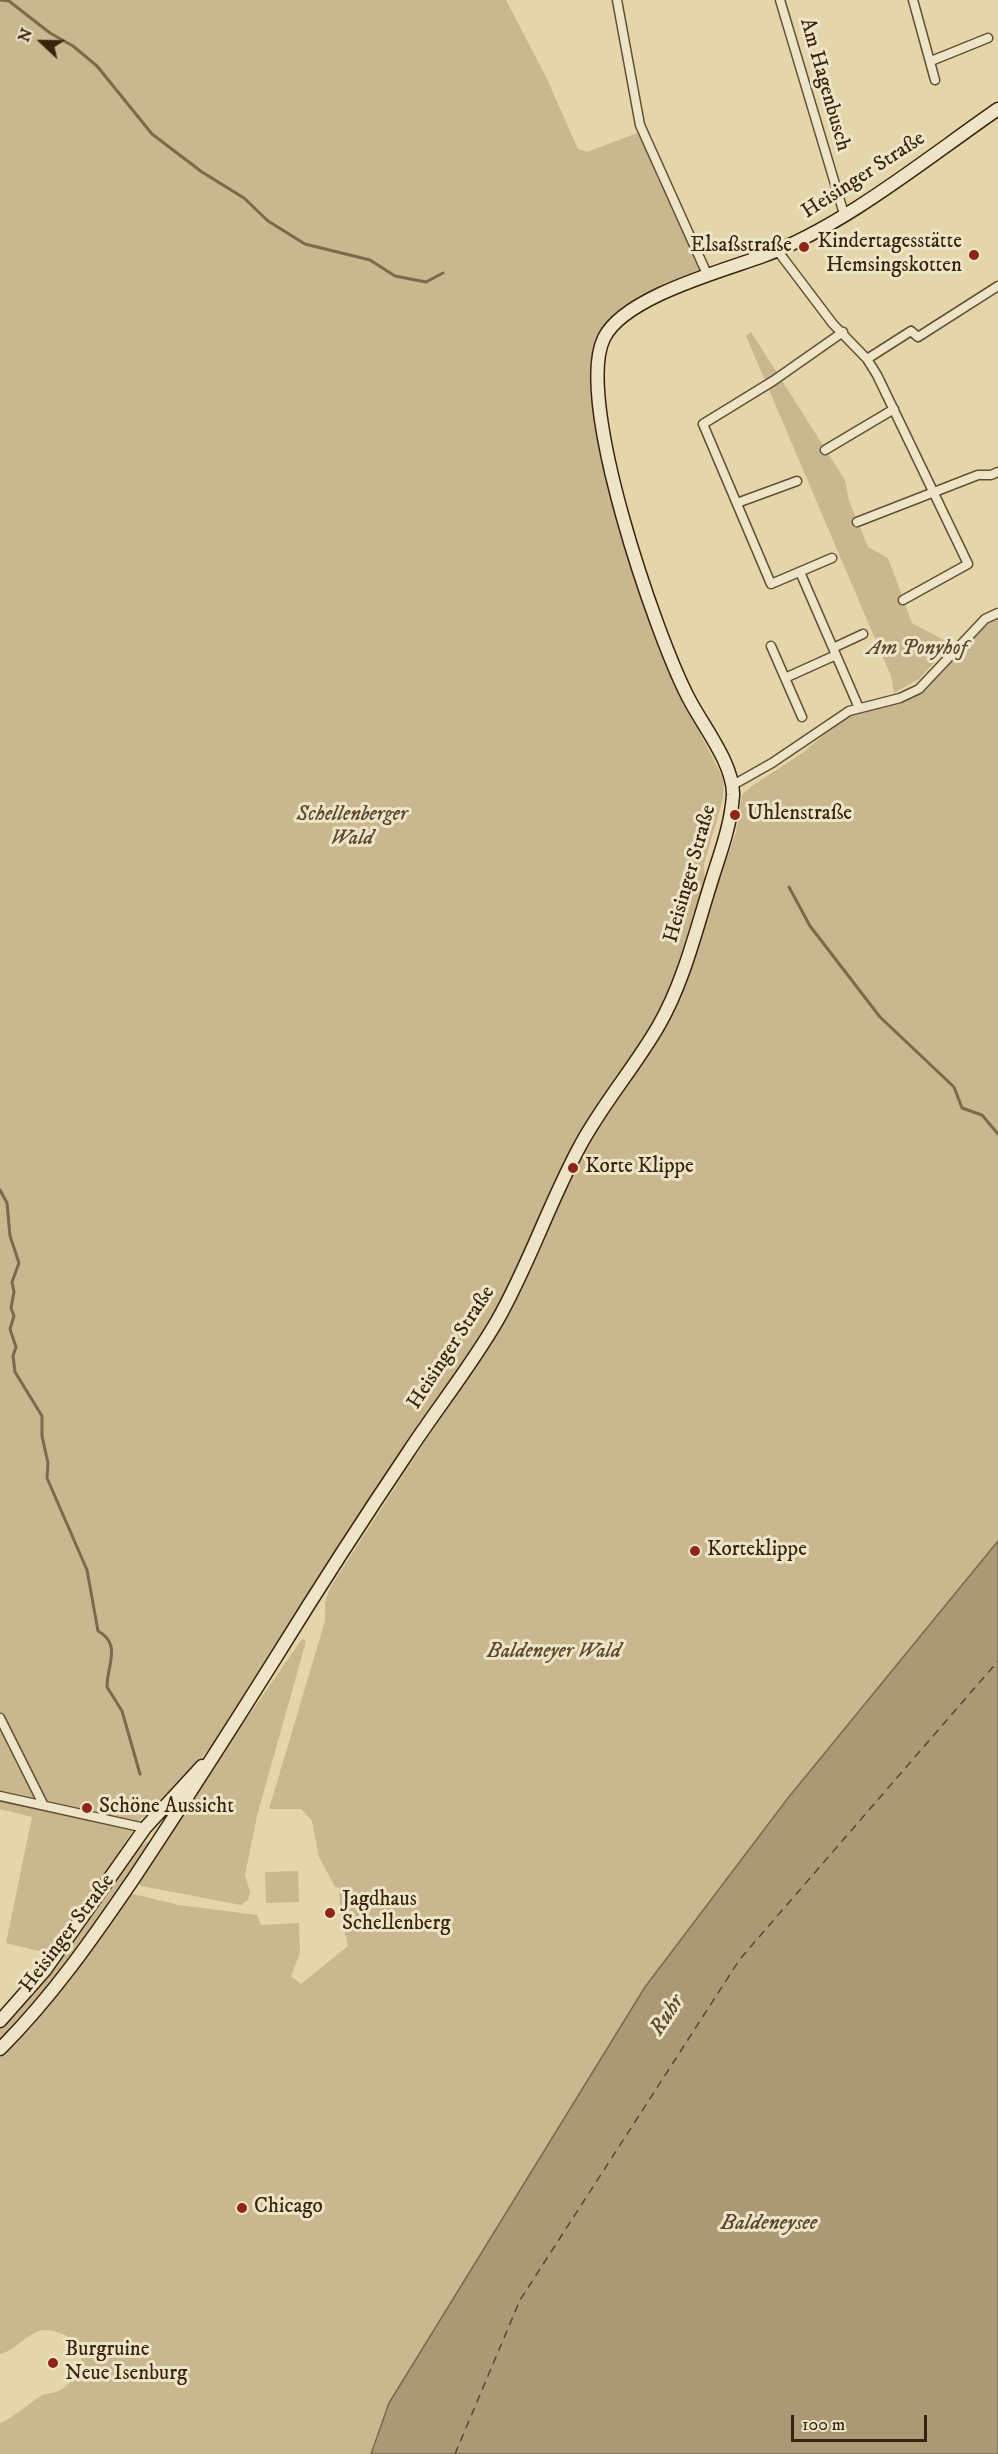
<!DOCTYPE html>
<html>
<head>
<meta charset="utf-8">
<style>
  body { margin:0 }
  #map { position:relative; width:998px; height:2454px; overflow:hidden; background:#e5d5aa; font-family:"IM FELL DW Pica",serif }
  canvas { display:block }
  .north { position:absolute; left:12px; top:12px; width:60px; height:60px; -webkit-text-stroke:4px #eee4c8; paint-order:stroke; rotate:292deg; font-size:16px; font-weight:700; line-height:24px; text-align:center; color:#38240b }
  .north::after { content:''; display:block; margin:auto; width:21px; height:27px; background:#38240b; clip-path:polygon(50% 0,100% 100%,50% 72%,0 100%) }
  .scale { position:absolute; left:791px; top:2415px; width:136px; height:27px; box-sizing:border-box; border:3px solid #38240b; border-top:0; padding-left:8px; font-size:18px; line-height:21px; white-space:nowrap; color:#38240b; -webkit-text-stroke:4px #eee4c8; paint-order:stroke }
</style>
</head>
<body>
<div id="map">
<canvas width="998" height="2454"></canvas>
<div class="north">N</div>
<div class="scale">100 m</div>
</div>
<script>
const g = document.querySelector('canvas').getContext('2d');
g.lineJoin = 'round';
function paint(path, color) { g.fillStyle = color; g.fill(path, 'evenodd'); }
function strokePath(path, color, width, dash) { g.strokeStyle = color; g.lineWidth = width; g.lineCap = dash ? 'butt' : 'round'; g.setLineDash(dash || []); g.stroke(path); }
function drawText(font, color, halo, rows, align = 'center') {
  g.font = font + ' "IM FELL DW Pica",serif'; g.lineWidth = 6; g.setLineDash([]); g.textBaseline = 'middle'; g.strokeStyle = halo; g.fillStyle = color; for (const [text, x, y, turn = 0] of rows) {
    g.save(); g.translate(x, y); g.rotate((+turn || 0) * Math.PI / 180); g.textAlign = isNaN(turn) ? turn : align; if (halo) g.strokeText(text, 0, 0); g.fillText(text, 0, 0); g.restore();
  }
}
const green = new Path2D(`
  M0,0H506L547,79L578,149L587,152L640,132L706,273L625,314L597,361L632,566L670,675L724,780L723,799L704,864L705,885L667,1004L577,1141L492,1320L391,1469L215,1742L160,1806L150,1815L141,1818L107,1870L109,1871L51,1954L6,1943L32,1817L0,1809Z
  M751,332L845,480L849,501L868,547L888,558L912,623L951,644L919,679L894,693L891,676L746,336Z
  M998,617V1541L788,1798L645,1987L389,2403L371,2454H0V2423C16,2416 28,2404 42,2395C46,2393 51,2394 56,2392C73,2386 90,2361 77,2344C71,2336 55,2330 44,2330C27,2332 16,2351 0,2354V2055L127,1895L133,1894L179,1905L257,1915L261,1925L299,1923L300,1953L291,1976L301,1984L348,1946L343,1925H341L339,1888L335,1887L319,1857L312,1821L301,1809H269L325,1621V1602L331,1586L511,1309L586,1145L674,1008L736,832L742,795L752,786L801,754L845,717L898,703L919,692L942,671L974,635Z
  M302,1639L306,1641L257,1816L245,1875L250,1892L248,1900L241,1905L141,1886L138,1882L219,1758Z
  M147,1842L150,1843L140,1863L47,1990L0,2042V2028L21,2005L134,1851Z
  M298,1871L299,1902L266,1903L265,1872Z`);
const water = new Path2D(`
  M998,1541V2454H371L389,2403L645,1987L788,1798Z`);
const stream = new Path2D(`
  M0,0L9,1L50,33L73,46L97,66L152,134L202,172L244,198L268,221L305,244L370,260L395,276L426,282L443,273
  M789,887L810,926L880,1017L954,1087L962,1108L982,1115L998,1134
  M0,1190L7,1203L10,1236L19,1263L12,1282L14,1292L11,1308L14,1316L10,1329L16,1347L13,1356L15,1372L42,1416V1436L48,1463L47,1478L87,1570L98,1631C122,1644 107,1665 107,1687L122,1711L140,1774`);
const ferry = new Path2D(`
  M455,2454L520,2300L740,1959L998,1661`);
const street = new Path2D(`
  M617,0L640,125L707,274
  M780,0L844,214
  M913,0L935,80
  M931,61L988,38
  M777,250L833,324L867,359L877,375L968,564L903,600
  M867,359L911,331L918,337L998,286
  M825,450L894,409
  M737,503L797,481
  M857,522L978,475H991L998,472
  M832,558L771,584L703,424L773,381L843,332
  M800,572L859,708
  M771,646L802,717
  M833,648L863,634
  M785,678L836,655
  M733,785L772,763L849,711L900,698L919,689L985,619L998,613
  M0,1718L43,1804
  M0,1796L145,1828`);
const secondary = new Path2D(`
  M0,2021L45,1970L145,1828L202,1766
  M0,2049C52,1997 93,1938 134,1878C183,1804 231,1729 278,1654C320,1586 364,1518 409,1451C438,1407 471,1366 497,1321C529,1265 549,1203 580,1146C603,1103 635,1067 659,1025C683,983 695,934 709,889C718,859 731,827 733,795C734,764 702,725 688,697C656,635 574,399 604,338C624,297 722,271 763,256C843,227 927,158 998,109`);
const markers = [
  [804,247,6,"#8f2418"],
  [974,255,6,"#8f2418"],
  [735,815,6,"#8f2418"],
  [573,1168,6,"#8f2418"],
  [695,1551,6,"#8f2418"],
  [87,1808,6,"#8f2418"],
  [330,1913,6,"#8f2418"],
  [242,2208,6,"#8f2418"],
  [53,2363,6,"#8f2418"]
];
const streetNames = [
  ["Am Hagenbusch",824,85,74],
  ["Heisinger Straße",864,176,-33],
  ["Heisinger Straße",691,874,-74],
  ["Heisinger Straße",452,1348,-57],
  ["Heisinger Straße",68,1934,-53]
];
const poiNames = [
  ["Kindertagesstätte",962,243,"right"],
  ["Hemsingskotten",962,267,"right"],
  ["Elsaßstraße",792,247,"right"],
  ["Uhlenstraße",747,815],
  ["Korte Klippe",585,1168],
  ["Korteklippe",707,1551],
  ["Schöne Aussicht",99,1808],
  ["Jagdhaus",342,1901],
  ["Schellenberg",342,1925],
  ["Chicago",254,2208],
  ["Burgruine",65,2351],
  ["Neue Isenburg",65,2375]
];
const parkNames = [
  ["Am Ponyhof",917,650],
  ["Schellenberger",352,816],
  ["Wald",352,840],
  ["Baldeneyer Wald",554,1653]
];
const waterNames = [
  ["Ruhr",668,2016,-57],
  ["Baldeneysee",769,2224]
];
paint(green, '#c8b78f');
paint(water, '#aa9974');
strokePath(water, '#7c6a4a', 1.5);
strokePath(stream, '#7c6a4a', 3);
strokePath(ferry, '#5a472a', 1.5, [8, 6]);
strokePath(street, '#635033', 11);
strokePath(secondary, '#38240b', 15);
strokePath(street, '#eee4c8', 8);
strokePath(secondary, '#eee4c8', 12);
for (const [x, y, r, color] of markers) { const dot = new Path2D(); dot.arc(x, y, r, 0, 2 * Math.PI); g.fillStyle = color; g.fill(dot); strokePath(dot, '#eee4c8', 2); }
drawText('21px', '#38240b', '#eee4c8', streetNames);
drawText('21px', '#38240b', '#eee4c8', poiNames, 'left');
drawText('italic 21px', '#5c492c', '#eee4c8', parkNames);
drawText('italic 22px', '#5a472a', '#eee4c8', waterNames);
</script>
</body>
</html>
